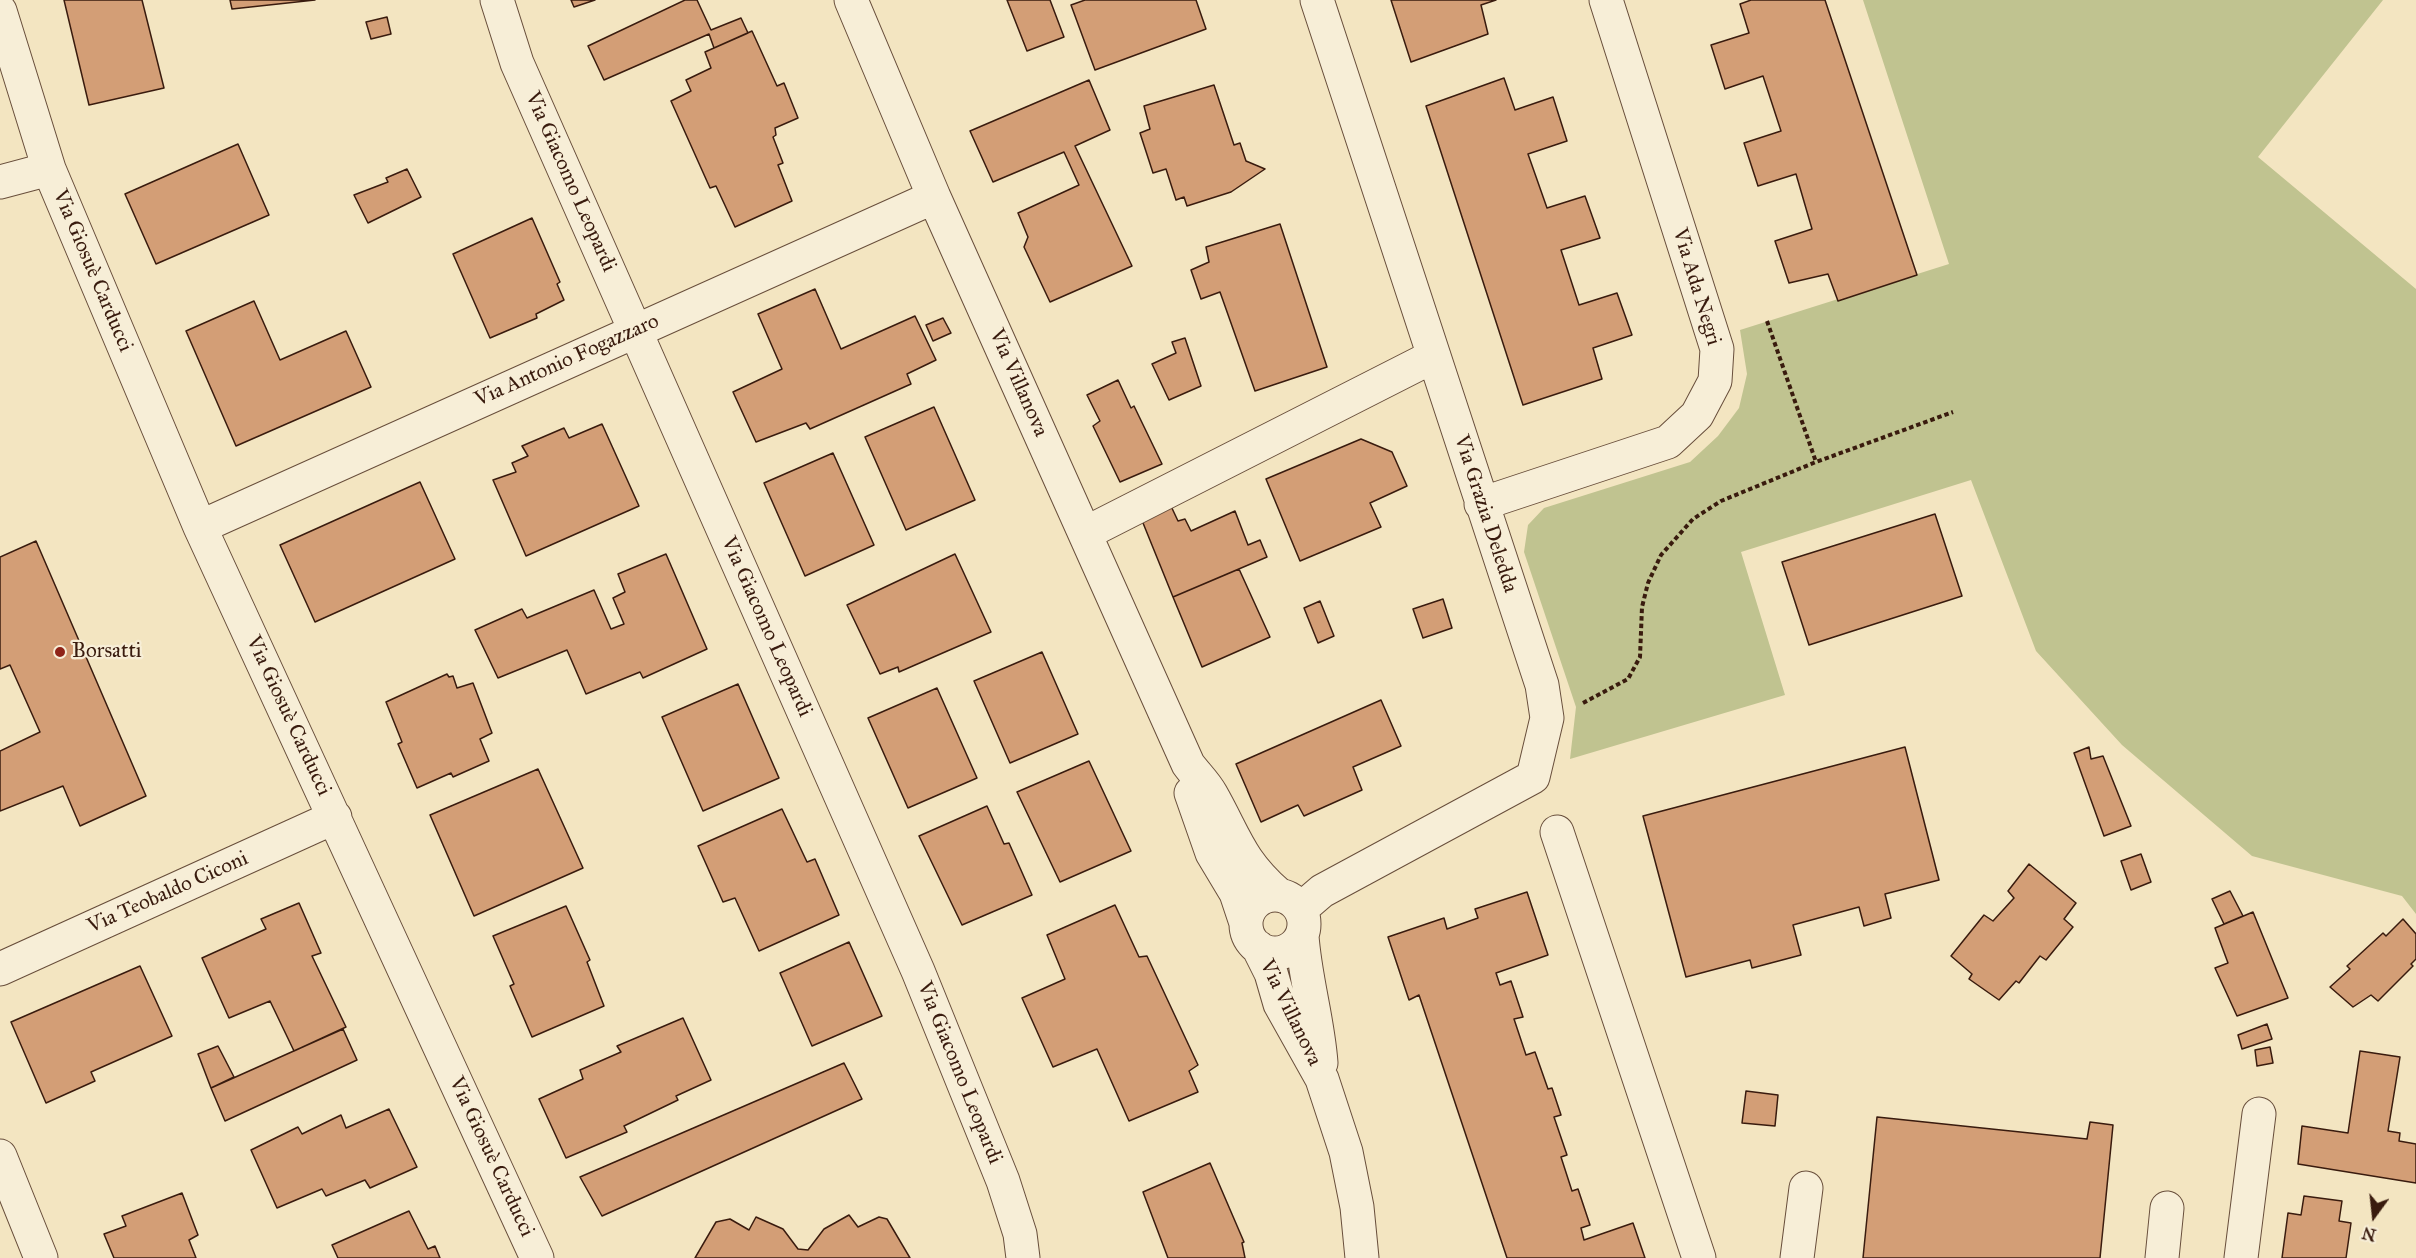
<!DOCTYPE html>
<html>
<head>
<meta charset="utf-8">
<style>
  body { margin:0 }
  #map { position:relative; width:2416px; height:1258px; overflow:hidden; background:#f3e5c1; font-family:"IM FELL Great Primer",serif }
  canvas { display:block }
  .north { position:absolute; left:2344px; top:1186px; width:60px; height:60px; -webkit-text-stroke:4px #f7eed7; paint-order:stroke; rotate:195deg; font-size:16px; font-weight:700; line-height:24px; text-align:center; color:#391b0e }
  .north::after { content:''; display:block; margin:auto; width:21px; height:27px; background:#391b0e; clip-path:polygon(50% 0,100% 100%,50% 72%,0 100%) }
</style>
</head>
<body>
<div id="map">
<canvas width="2416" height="1258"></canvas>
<div class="north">N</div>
</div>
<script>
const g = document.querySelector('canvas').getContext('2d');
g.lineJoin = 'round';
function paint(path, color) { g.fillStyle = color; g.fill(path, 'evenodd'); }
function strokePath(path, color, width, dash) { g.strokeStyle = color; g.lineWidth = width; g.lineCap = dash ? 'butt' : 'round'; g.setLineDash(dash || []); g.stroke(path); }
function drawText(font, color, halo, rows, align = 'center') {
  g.font = font + ' "IM FELL Great Primer",serif'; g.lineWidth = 4.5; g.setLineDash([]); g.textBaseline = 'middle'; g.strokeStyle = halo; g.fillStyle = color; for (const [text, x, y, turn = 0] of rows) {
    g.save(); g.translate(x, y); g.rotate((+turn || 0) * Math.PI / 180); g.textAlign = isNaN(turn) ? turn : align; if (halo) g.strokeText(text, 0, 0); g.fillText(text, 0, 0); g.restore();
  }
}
const green = new Path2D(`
  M1863,0H2383L2258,157L2416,289V914L2402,896L2252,856L2122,745L2036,651L1971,480L1741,552L1785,695L1570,759L1576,707L1524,552L1528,525L1544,508L1690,462L1718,436L1739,408L1747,374L1740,330L1949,264Z`);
const building = new Path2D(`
  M64,0H142L164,88L89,105Z
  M230,0H315L232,9Z
  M571,0H595L574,7Z
  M685,0H697L711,30L741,18L748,33L714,48L709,34L604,80L588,46Z
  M1007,0H1050L1064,37L1027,51Z
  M1085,0H1196L1206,29L1095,70L1071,5Z
  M1391,0H1496L1481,5L1488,34L1411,62Z
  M1751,0H1825L1917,275L1838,301L1828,274L1789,283L1775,241L1812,229L1796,174L1758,186L1744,143L1781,131L1763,76L1725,89L1711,45L1749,33L1740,4Z
  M387,17L391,34L371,39L366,22Z
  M752,31L777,86L784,83L798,118L775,128L776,135L773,137L783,163L778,165L792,201L735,227L716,186L710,188L671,101L691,91L686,80L711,68L705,52Z
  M1504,78L1515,110L1553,97L1567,141L1528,154L1547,208L1585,196L1600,238L1561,250L1579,305L1617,293L1632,335L1593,348L1602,379L1523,405L1426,106Z
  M1089,80L1110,130L1075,146L1132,266L1050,302L1024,247L1028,237L1018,213L1079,185L1064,152L993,182L970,131Z
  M1214,85L1234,145L1240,143L1246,161L1265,169L1231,192L1187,206L1184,197L1176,200L1166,169L1153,173L1140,133L1150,129L1144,106Z
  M238,144L269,215L156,264L125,194Z
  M407,169L421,197L368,223L354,195L388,182L386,178Z
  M532,218L560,282L557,284L564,300L536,314L537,318L490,338L453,254Z
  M1280,224L1327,367L1255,391L1220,292L1201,299L1191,270L1209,262L1206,247Z
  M815,289L841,349L915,316L936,360L907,374L911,384L810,429L806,423L756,442L733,392L782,369L758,314Z
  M254,301L280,360L346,331L371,387L236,446L186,331Z
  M943,318L951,333L933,341L926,325Z
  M1185,338L1201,386L1169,400L1152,364L1176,353L1172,342Z
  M1118,380L1131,408L1134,406L1162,464L1120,482L1093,426L1100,421L1087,395Z
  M934,407L975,500L906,530L865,437Z
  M602,424L639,506L526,556L493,480L516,472L512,463L528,456L522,446L564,428L569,438Z
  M1361,439L1392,452L1407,486L1370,503L1381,527L1300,561L1266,479Z
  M833,453L874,545L805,576L764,483Z
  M420,482L455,559L315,622L280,545Z
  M1170,504L1178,521L1185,519L1191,531L1235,511L1248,545L1260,540L1267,557L1173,597L1141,518Z
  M1935,514L1962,596L1809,645L1782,562Z
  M36,541L146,796L80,826L63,786L0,811V751L40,732L10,665L0,669V557Z
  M666,554L707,649L643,678L640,672L586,694L567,650L498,678L475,630L522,609L527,618L594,590L611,629L624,624L613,598L625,592L618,574Z
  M955,554L991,632L899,672L898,667L880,674L847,605Z
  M1239,569L1270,637L1202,667L1173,597Z
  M1443,599L1452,628L1423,638L1413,609Z
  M1320,601L1334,636L1318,643L1304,608Z
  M1042,652L1078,734L1010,763L974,681Z
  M447,674L449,677L453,676L457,688L473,683L492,733L480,739L489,761L453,777L451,773L417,788L398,744L402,742L386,702Z
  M738,684L779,778L703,811L662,717Z
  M937,688L977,778L908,808L868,718Z
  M1381,700L1401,746L1353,767L1362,790L1304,816L1298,805L1261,822L1236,764Z
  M1905,747L1939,880L1885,894L1891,918L1864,926L1859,907L1793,925L1801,955L1752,968L1750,960L1686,977L1643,816Z
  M2089,747L2091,759L2103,756L2131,826L2104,836L2074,753Z
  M1089,761L1131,851L1060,882L1017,792Z
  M538,769L583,868L474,916L430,815Z
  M987,806L1004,844L1009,843L1032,895L962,925L919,836Z
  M782,809L807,862L815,859L839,915L759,951L735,898L723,902L698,846Z
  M2141,854L2151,882L2131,890L2121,861Z
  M2029,864L2076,903L2064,919L2073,927L2046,960L2040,956L2019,983L2016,981L1999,1000L1969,979L1972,974L1951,956L1984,915L1993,921L2014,898L2008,891Z
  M2230,891L2243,916L2224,924L2212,899Z
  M1527,892L1548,955L1496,973L1500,985L1511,981L1523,1017L1514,1019L1526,1055L1535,1052L1548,1089L1552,1088L1561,1115L1554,1117L1567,1155L1561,1157L1572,1191L1578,1189L1590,1225L1581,1228L1584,1240L1633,1223L1645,1258H1507L1419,995L1409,1000L1388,937L1444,918L1447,929L1478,918L1475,909Z
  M299,903L321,953L312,956L346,1027L294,1051L270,1001L229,1018L202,958L266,929L261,919Z
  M1115,905L1139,957L1147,956L1198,1065L1189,1071L1198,1092L1129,1121L1097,1049L1053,1067L1022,998L1065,979L1047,935Z
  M566,906L590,960L587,962L604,1006L532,1037L510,986L514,984L493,936Z
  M2253,912L2288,998L2237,1016L2215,968L2228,963L2215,928Z
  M2403,919L2416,934V959L2411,964L2413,966L2378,1001L2371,995L2353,1007L2330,987L2350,969L2347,966L2383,933L2386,936Z
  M849,942L882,1016L812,1046L780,973Z
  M140,966L172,1036L91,1072L95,1081L46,1103L11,1022Z
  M683,1018L711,1080L676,1096L678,1100L624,1126L627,1132L566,1158L539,1099L583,1079L580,1070L621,1052L617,1046Z
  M2267,1024L2272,1039L2242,1049L2238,1035Z
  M343,1029L357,1060L225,1121L211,1088Z
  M218,1046L234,1077L211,1088L198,1054Z
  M2270,1047L2273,1063L2257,1066L2255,1050Z
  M2360,1051L2400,1057L2388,1131L2400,1133L2399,1141L2416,1144V1183L2298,1164L2302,1126L2348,1133Z
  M844,1063L862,1099L602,1216L580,1177Z
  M1746,1091L1778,1095L1775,1126L1742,1123Z
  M389,1109L417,1167L370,1188L365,1180L326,1196L322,1189L277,1208L251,1150L298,1127L302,1134L341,1115L346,1128Z
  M1877,1117L2087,1139L2090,1122L2113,1125L2100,1258H1863Z
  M1210,1163L1244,1242L1242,1243L1245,1258H1168L1143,1192Z
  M182,1193L198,1235L189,1240L196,1258H114L104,1234L126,1226L122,1216Z
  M2304,1196L2342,1201L2339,1221L2351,1223L2346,1258H2282L2288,1213L2301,1215Z
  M409,1211L428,1249L435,1246L440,1258H338L332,1245Z
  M849,1215L858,1227L879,1217L887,1219L910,1258H695L716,1222L730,1219L749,1230L756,1217L783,1229L798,1249L808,1250L824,1229Z`);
const path = new Path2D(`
  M1767,321L1816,462
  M1583,703L1628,679L1640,657L1642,607L1648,583L1661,555L1693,519L1721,501L1816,462L1953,412`);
const minor = new Path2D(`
  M497,0L517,63L918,971L1003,1181L1020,1234L1023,1258
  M851,0L934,197L1188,764C1195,774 1205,783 1211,794C1235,836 1239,860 1278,894
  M0,11L49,169L200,527L537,1258
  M0,182L49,169
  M1481,504L1668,442L1697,415L1715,381L1717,349L1606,0
  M200,527L934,197
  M1086,533L1434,356
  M1191,793L1212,853L1236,893L1246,923
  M1557,832L1699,1258
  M1246 924a29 29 0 1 1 58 0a29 29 0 1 1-58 0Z
  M1301,909L1322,891L1533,777L1547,718L1542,685L1317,0
  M1302,936C1305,979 1318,1020 1321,1063
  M1258,947L1271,973L1280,1004L1322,1079L1346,1152L1357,1207L1362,1258
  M0,969L335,817
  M0,1156L41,1258
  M1797,1258L1806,1188
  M2162,1258L2167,1208
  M2241,1258L2259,1114`);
const markers = [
  [60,652,6,"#8f2418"]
];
const streetNames = [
  ["Via Giacomo Leopardi",570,182,66],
  ["Via Giosuè Carducci",92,271,67],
  ["Via Ada Negri",1696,287,73],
  ["Via Antonio Fogazzaro",567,361,-24],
  ["Via Villanova",1018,383,66],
  ["Via Grazia Deledda",1485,514,72],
  ["Via Giacomo Leopardi",766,627,66],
  ["Via Giosuè Carducci",288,716,65],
  ["Via Teobaldo Ciconi",168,893,-24],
  ["Via Villanova",1290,1013,64],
  ["Via Giacomo Leopardi",959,1073,68],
  ["Via Giosuè Carducci",491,1157,65]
];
const poiNames = [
  ["Borsatti",72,652]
];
paint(green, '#c0c390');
paint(building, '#d39e76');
strokePath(building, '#391b0e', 1.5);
strokePath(minor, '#684e3b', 35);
strokePath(path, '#391b0e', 4, [4.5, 3]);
strokePath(minor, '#f7eed7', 33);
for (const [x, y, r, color] of markers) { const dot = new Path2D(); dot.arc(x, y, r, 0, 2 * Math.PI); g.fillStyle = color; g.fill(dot); strokePath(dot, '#f7eed7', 2); }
drawText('21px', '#391b0e', '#f7eed7', streetNames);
drawText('21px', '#391b0e', '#f7eed7', poiNames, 'left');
</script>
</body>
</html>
